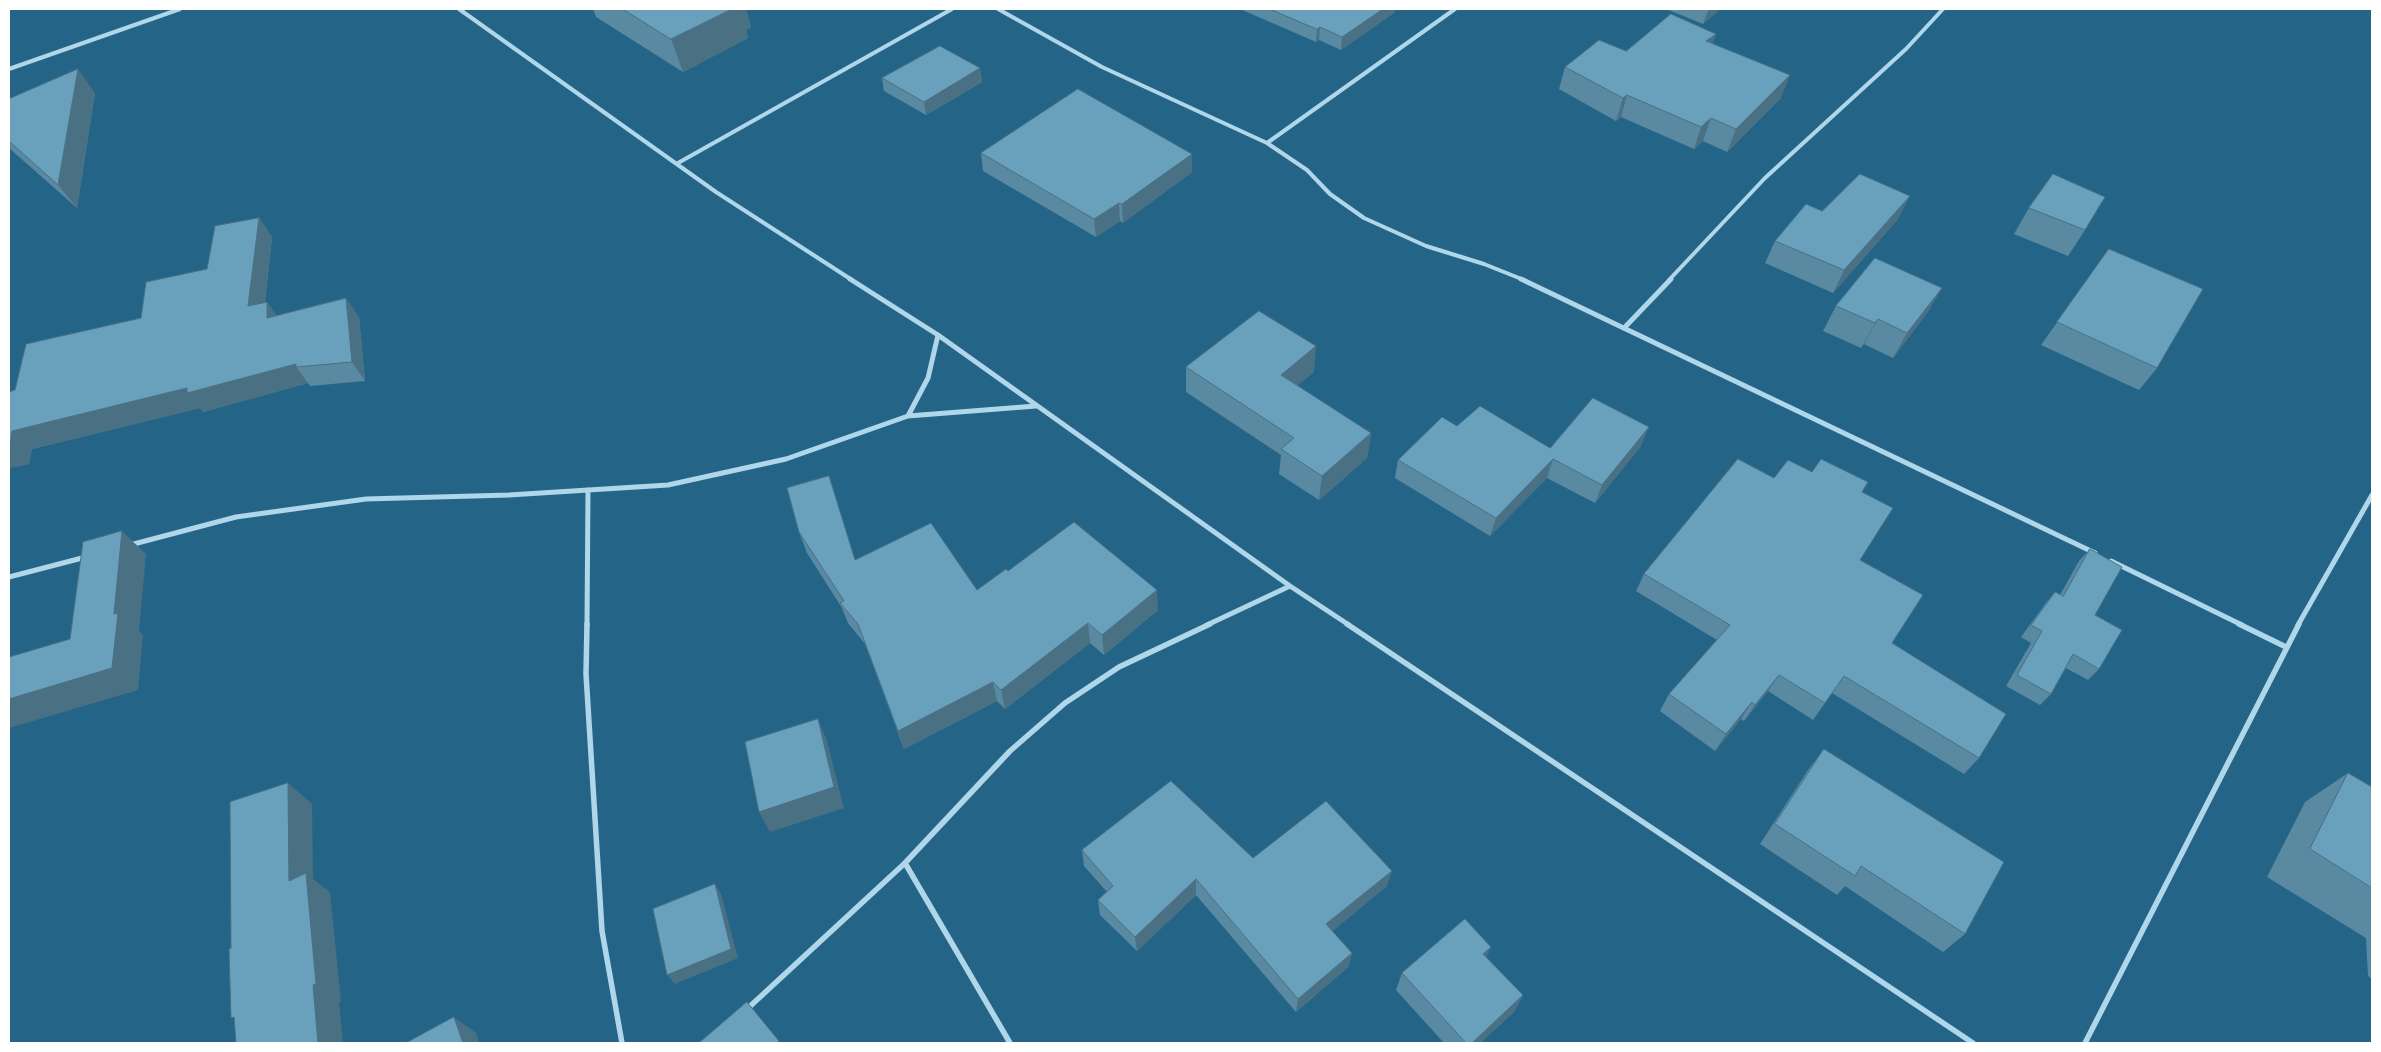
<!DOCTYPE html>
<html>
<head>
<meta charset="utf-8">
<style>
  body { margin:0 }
  #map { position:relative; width:2381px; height:1052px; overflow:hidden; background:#246587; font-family:Arial,sans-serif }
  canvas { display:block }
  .frame { position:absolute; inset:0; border:10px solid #fff; pointer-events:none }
</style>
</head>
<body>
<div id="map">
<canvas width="2381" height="1052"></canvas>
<div class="frame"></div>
</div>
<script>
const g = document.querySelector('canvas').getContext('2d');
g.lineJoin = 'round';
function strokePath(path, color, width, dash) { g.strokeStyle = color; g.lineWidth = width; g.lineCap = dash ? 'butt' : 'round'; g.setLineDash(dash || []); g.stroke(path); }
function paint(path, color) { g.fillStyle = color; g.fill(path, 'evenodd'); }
const minorFar2 = new Path2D(`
  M459,9L716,192L852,280
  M998,9L1102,67L1267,143L1307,170L1330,194L1364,218L1426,246L1484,264L1524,280
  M9,69L180,9
  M1267,143L1455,9
  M678,163L952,9
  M1669,280L1765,178L1906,49L1943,9`);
const minorFar1 = new Path2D(`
  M850,279L938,335L1290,586L1349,625
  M1521,279L2095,553
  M1626,326L1671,279
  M908,416L928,378L938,335
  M130,545L236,517L366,499L509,495L668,485L786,459L908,416L1036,406
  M2111,561L2242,625
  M9,577L86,557
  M587,625L588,490
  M1207,625L1290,586
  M2298,625L2372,495`);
const minor = new Path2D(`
  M587,624L586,674L602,931L622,1043
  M1347,624L1973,1043
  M2239,624L2286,647
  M905,863L1010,1043
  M746,1010L905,863L1010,751L1065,703L1119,667L1210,624
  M2085,1043L2299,624`);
const wall = new Path2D(`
  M593,9H746L751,27L746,30L748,38L683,72L596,17Z
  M1240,9H1395V12L1341,50L1319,40L1316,42Z
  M1666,9H1720L1703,24Z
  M1716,34L1712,44L1781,98L1727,152L1703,141L1694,149L1621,117L1616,121L1559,89L1565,67L1626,51Z
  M980,68L982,82L926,115L884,91L882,78Z
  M95,93L77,208L9,148V99Z
  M981,153L1192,154V172L1123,223L1120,221L1096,237L983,171Z
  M2029,208L2085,230L2068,256L2014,234Z
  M259,218L272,237L265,302L277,316L359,317L365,381L310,386L308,383L203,412L200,408L32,449L29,464L9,468V392L15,390L141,318L207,269Z
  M1898,219L1833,293L1765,263L1775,241Z
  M2109,249L2157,368L2139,390L2041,345Z
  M1942,288L1927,313L1893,358L1864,344L1861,348L1823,331L1836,306Z
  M1186,367L1314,372L1297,385L1371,433L1367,458L1319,500L1279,474L1281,455L1186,392Z
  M1457,426L1550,448L1641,446L1595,503L1547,478L1490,536L1395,478L1398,460Z
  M1812,472L1862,492L1860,560L1892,643L1979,758L1964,774L1832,693L1813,720L1768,691L1744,721L1741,719L1715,751L1660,711L1669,694L1717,640L1636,591L1644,574L1774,478Z
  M829,476L855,560L977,590L1008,571L1158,610L1104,655L1090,643L1005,709L997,701L904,749L865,644L848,623L842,608L807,553L799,532Z
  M2090,549L2099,669L2088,680L2066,668L2051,694L2040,705L2006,686L2031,643L2021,637L2045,604L2055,592L2060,595L2079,561Z
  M1824,749L1965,934L1943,952L1845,886L1837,895L1760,844L1808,770Z
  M2348,773L2372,787V979L2368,976L2366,938L2267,877L2305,802Z
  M1082,850L1253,858L1387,886L1332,931L1352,953L1348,967L1296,1012L1196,895L1137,951L1100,915L1098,900L1107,892L1084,866Z
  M1486,957L1523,995L1514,1012L1480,1043H1444L1396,990L1402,973Z`);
const shadedWall = new Path2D(`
  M732,9H746L751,27L746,30L748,38L683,72L671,39Z
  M1383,9H1395V12L1341,50L1342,37Z
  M1710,9H1720L1703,24L1708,11Z
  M1320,27L1319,40L1316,42L1317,29Z
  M1716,34L1708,56L1706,41Z
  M980,68L982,82L926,115L924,102Z
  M78,69L95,93L77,208L58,185Z
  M1790,75L1781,98L1727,152L1736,129Z
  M1627,95L1621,117L1616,121L1623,98Z
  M1711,118L1703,141L1694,149L1701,127Z
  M1192,154V172L1123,223L1122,204Z
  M1910,196L1898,219L1833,293L1844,270Z
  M1119,203L1120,221L1096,237L1094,219Z
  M259,218L272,237L262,325L248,306Z
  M1942,288L1927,313L1893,358L1907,333Z
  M346,298L359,317L365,381L352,362Z
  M267,302L281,321L267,318Z
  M1878,319L1864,344L1861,348L1875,323Z
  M1316,346L1314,372L1279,400L1281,375Z
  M296,364V367L308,383L203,412L200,408L32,449L29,464L9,468V445L12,431L187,388Z
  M1649,427L1641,446L1595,503L1602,485Z
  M1371,433L1367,458L1319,500L1322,476Z
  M1553,459L1547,478L1490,536L1496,518Z
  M122,531L146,554L139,631L143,635L138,690L9,728V699L114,614Z
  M1157,590L1158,610L1104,655L1102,635Z
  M1088,623L1090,643L1005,709L1001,690Z
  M1779,675L1768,691L1744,721L1755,705Z
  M993,682L997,701L904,749L898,731Z
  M1752,702L1741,719L1715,751L1726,734Z
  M818,719L827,741L844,808L770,832L759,812Z
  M288,783L312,804L313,879L330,892L341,1001L339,1002L343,1043H318L289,881Z
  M1392,871L1387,886L1323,939L1326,924Z
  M1196,879V895L1137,951L1135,937Z
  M715,884L721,894L738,958L675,984L667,975Z
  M1491,947L1483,965V954Z
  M1352,953L1348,967L1296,1012L1298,999Z
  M1523,995L1514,1012L1480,1043H1472Z
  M454,1017L476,1033L479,1043H463Z`);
const building = new Path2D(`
  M623,9H732L671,39Z
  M1270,9H1383L1342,37L1320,27L1317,29Z
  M1671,14L1716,34L1706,41L1790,75L1736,129L1711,118L1701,127L1627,95L1623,98L1565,67L1599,40L1626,51Z
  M940,46L980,68L924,102L882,78Z
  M78,69L58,185L9,141V99Z
  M1078,89L1192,154L1122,204L1119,203L1094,219L981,153Z
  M1860,174L1910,196L1844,270L1775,241L1806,204L1822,211Z
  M2053,174L2105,197L2085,230L2029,208Z
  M259,218L248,306L267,302V318L346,298L352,362L296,367V364L187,393V388L12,431L10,445H9V392L15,390L26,344L141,318L146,282L207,269L215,226Z
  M2109,249L2203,289L2157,368L2057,322Z
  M1875,258L1942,288L1907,333L1878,319L1875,323L1836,306Z
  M1259,311L1316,346L1281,375L1371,433L1322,476L1281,449L1294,438L1186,367Z
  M1593,398L1649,427L1602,485L1553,459L1496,518L1398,460L1442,417L1457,426L1480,406L1550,448Z
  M1738,459L1774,478L1788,460L1812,472L1821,459L1868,482L1862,492L1893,508L1860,560L1923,595L1892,643L2006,714L1979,758L1844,676L1825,703L1779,675L1755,705L1752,702L1726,734L1669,694L1730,625L1644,574Z
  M829,476L855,560L931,523L977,590L1006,569L1008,571L1074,522L1157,590L1102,635L1088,623L1001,690L993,682L898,731L858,624L840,603L844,601L799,532L787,488Z
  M122,531L114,614L118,613L112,668L9,699V657L70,639L83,542Z
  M2090,549L2122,567L2095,615L2122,630L2099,669L2073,654L2051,694L2017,675L2042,631L2031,625L2055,592L2063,596Z
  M818,719L834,787L759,812L745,742Z
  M1824,749L2004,862L1965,934L1861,866L1855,876L1775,824Z
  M2348,773L2372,787V888L2310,849Z
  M1171,781L1253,858L1326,801L1392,871L1326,924L1352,953L1298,999L1196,879L1135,937L1098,900L1113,886L1082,850Z
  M288,783L289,881L306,873L316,984L313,985L318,1043H236L234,1017L231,1018L229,949L231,948L230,802Z
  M715,884L731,949L667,975L653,909Z
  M1465,919L1491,947L1483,954L1523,995L1472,1043H1466L1402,973Z
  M747,1002L779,1041L777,1043H699Z
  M454,1017L463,1043H406Z`);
strokePath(minorFar2, '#afd6e9', 4);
strokePath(minorFar1, '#afd6e9', 5);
strokePath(minor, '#afd6e9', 5.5);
paint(wall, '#5a8aa2');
paint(shadedWall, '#4a7084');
paint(building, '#69a0bc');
strokePath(building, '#4a7084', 1);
</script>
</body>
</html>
